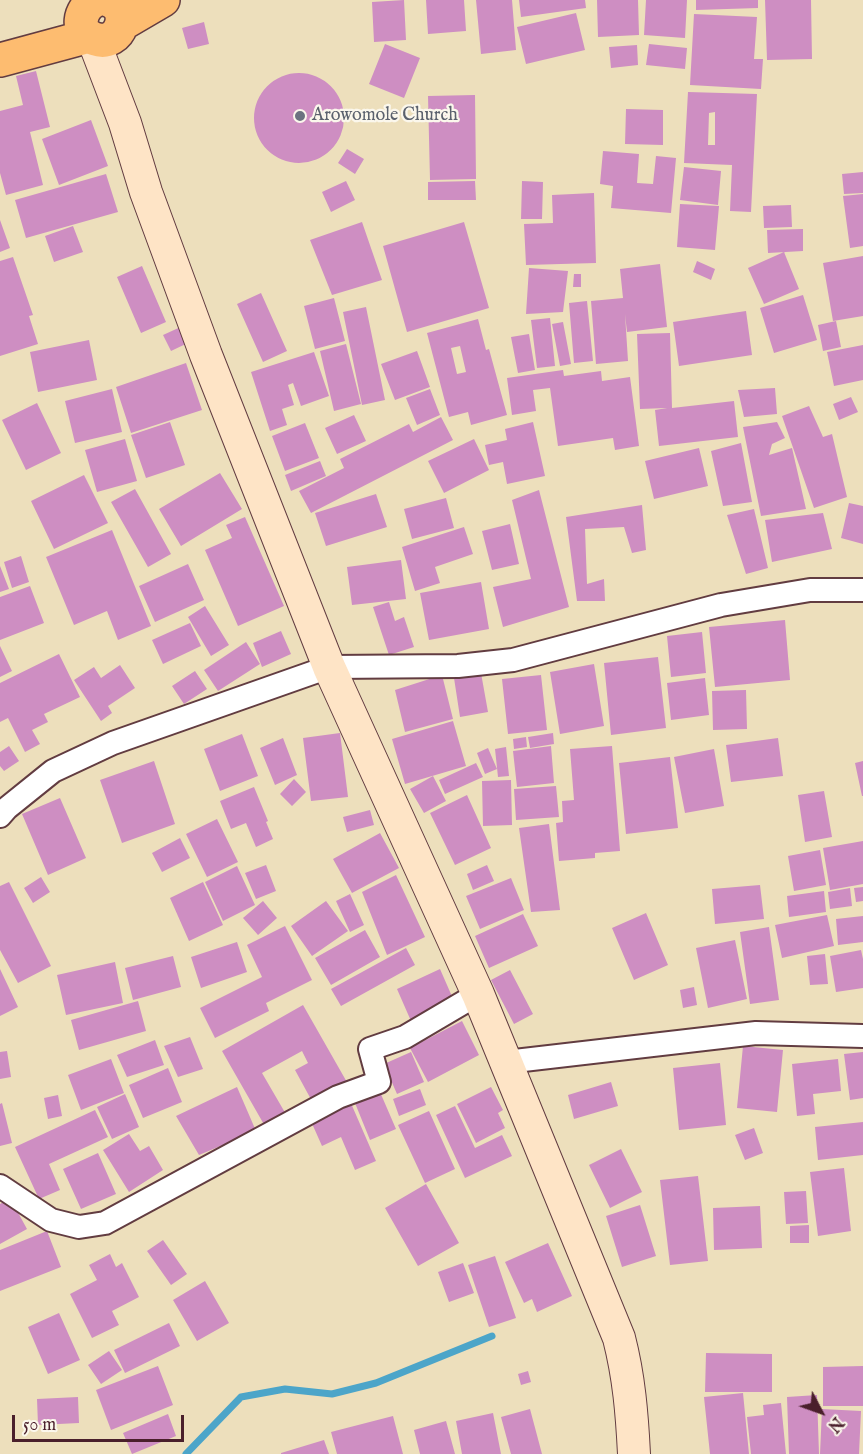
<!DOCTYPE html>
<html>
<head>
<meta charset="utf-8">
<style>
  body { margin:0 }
  #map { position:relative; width:863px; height:1454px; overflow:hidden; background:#eddfbc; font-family:"IM FELL English",serif }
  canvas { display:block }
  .north { position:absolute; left:791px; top:1382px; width:60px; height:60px; -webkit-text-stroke:4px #fbf7ec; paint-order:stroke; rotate:131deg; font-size:16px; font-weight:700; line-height:24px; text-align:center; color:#4a1f2b }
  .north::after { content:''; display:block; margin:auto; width:21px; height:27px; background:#4a1f2b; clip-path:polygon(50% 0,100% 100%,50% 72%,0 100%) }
  .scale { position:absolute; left:12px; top:1415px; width:172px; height:27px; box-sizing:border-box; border:3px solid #4a1f2b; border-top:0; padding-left:8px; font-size:18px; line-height:21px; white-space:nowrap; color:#4a1f2b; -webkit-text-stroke:4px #fbf7ec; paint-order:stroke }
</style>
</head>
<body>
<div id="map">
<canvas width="863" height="1454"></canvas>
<div class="north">N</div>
<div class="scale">50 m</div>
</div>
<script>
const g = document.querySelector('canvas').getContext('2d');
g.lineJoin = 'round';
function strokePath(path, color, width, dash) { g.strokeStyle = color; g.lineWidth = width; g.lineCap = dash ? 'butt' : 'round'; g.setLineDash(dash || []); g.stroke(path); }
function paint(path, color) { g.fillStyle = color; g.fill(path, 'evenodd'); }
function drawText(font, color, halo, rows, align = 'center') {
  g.font = font + ' "IM FELL English",serif'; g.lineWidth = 4.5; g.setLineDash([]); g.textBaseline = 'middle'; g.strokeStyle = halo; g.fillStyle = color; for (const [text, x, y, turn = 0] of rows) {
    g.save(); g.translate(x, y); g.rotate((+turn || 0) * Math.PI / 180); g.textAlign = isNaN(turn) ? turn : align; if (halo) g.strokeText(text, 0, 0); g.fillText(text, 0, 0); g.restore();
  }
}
const stream = new Path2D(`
  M186,1454L241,1397L285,1389L332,1394L376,1383L492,1336`);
const building = new Path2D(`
  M404,0L406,40L374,42L372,2Z
  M426,0H464L466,31L428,34Z
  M476,0H512L516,50L481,54Z
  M519,0H585L586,8L521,17Z
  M597,0H638L639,35L598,37Z
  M646,0H687L685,38L644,35Z
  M696,0H758V8L696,10Z
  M765,0H811L812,59L767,60Z
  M576,13L585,50L526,64L517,27Z
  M694,14L757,17L754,59H763L761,89L690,85Z
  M204,22L209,44L188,49L182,28Z
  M385,44L420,58L404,98L369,84Z
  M649,44L687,48L685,69L646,65Z
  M637,45L638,65L611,68L609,47Z
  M36,71L50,127L30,132L43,185L6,195L0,173V111L23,105L16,76Z
  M254 118a45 45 0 1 1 90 0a45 45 0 1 1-90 0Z
  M688,92L757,94L751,212L730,211L732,165L684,163ZM715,112V145H708L709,113Z
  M475,95L476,179L430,180L428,96Z
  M626,109L663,110V145L625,144Z
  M91,120L108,166L59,185L42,139Z
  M347,149L364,159L355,174L338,163Z
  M603,151L639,154L637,183L653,184L656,156L676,158L671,213L611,208L613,186L600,184Z
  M684,167L721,171L718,205L680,200Z
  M863,172V193L844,194L842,174Z
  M106,174L118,212L26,238L15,200Z
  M346,181L355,200L331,212L322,192Z
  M475,181L476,200H428V182Z
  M522,181L543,182L542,219H521Z
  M594,193L596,263L526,265L524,224L553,223L552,195Z
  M863,194V246L850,248L843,196Z
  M680,204L719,206L715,250L677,247Z
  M791,205L792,227L764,228L763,206Z
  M0,220L10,248L0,252Z
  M362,222L382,280L332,295L310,240Z
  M464,222L489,308L407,332L383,246Z
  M73,226L83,252L54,262L45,236Z
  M803,229V251L768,253L767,230Z
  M784,252L799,289L764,304L748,268Z
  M863,256V316L833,321L823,263Z
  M13,257L33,315L29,316L38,344L0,356V261Z
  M697,261L715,269L711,280L693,272Z
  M660,264L667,327L627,332L625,314L628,361L596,364L591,301L623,298L620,269Z
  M142,266L166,322L141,333L117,277Z
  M529,268L568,271L563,312L526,314Z
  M574,274H581V287H573Z
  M261,293L287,351L263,362L237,304Z
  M803,295L817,340L774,353L760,308Z
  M334,298L345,341L315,349L304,306Z
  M587,301L593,361L574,363L569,303Z
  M366,307L385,400L362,405L343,312Z
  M746,311L752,355L679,366L673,322Z
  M550,318L555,366L537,368L531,320Z
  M478,319L486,350L489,349L507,415L471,425L468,412L449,417L427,333ZM460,346L466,372L457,374L451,348Z
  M836,321L841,347L823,351L818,325Z
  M563,322L571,364L560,366L552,324Z
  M185,325L192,341L171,351L163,335Z
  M670,333L672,408L734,401L738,437L659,446L655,410L667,408L640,409L637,334Z
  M529,334L535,370L518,373L511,337Z
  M89,340L97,380L38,392L30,352Z
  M346,344L361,404L334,411L320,351Z
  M863,345V380L834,386L827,352Z
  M417,351L430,387L395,400L381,364Z
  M314,352L329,396L301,406L293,383L288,385L294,405L282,409L287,425L270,431L251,372Z
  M186,363L202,410L131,433L116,387Z
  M563,370L564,376L601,371L602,381L630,377L639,446L615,450L613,438L558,446L550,388L533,390L536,411L512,415L507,378Z
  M775,388L777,414L744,417L738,390Z
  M112,389L122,432L75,443L65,401Z
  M430,389L440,415L417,425L406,398Z
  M851,397L858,412L839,420L833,404Z
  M37,403L61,453L26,470L2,420Z
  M809,406L823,437L832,434L847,497L814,508L782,416Z
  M354,415L366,441L337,454L325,428Z
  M441,417L453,440L311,513L299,491L344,468L340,459L409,424L413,432Z
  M170,422L185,465L146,478L131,435Z
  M533,422L545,476L507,484L503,462L489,465L485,445L507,440L505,429Z
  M777,422L785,438L772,444L769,455L792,448L806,509L761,516L743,427Z
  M305,423L319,458L285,471L272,436Z
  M125,439L137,481L97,492L85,450Z
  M474,439L489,470L444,493L428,461Z
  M741,443L752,502L723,506L711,451Z
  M699,448L708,486L654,499L645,461Z
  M320,461L326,476L291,491L285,475Z
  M220,473L242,509L181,546L159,509Z
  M84,475L108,523L54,549L31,501Z
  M135,489L171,554L148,567L111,502Z
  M539,490L569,607L503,627L493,587L531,579L512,500Z
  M376,494L387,527L326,546L315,513Z
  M446,498L454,528L412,539L404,509Z
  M849,503L863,506V544L841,538Z
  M642,505L646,550L632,553L624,527L585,529L587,584L604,579L605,601H577L566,517Z
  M754,509L768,568L746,574L727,515Z
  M823,513L832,549L772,562L765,520Z
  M245,517L284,606L238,626L205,550L232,538L226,525Z
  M510,524L519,564L492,570L482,531Z
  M464,527L473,554L435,567L440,583L415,591L402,547Z
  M112,530L151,626L118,640L107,611L74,625L46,557Z
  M21,556L29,582L12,588L4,562Z
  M401,560L406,599L352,605L347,567Z
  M188,564L204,600L155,622L139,586Z
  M0,566L9,589L0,592Z
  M481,582L489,629L429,640L420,593Z
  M30,586L44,623L0,640V597Z
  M389,602L395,621L404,617L414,647L389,655L373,607Z
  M205,606L229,645L211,656L188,617Z
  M785,620L790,680L715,687L709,627Z
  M190,623L201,646L163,664L152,640Z
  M281,631L291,654L262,667L253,643Z
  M702,632L706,673L671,677L667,636Z
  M246,642L260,664L218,691L204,670Z
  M0,646L12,671L0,677Z
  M59,654L80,697L44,714L48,722L32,730L40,744L25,752L8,718L0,722V683Z
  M658,657L666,728L611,735L604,663Z
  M594,664L604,726L560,734L550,672Z
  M120,665L135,688L108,706L112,713L101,721L74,680L94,667L101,678Z
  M195,671L207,689L184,704L172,686Z
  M481,673L488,712L460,717L454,678Z
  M442,675L453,719L405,732L395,690Z
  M541,675L547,730L508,734L502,679Z
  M705,678L709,715L671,720L667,683Z
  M746,690L747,729L713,730L712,691Z
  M453,721L466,766L405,784L392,739Z
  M340,733L348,797L311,801L303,738Z
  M553,733L554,744L530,748L528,737Z
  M242,734L258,776L220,791L204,749Z
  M526,737L527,747L514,749L513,739Z
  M283,738L297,775L275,785L260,748Z
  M778,738L783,776L731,782L726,745Z
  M9,746L19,761L4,771L0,766V752Z
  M551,746L554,783L517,787L513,751Z
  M612,746L620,851L595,853V858L559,861L556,823L563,822L562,801L574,800L570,749Z
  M506,747L509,776L498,777L495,749Z
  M488,748L497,769L485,774L477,753Z
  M714,749L724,806L685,813L674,757Z
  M670,757L678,828L626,834L619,763Z
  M154,761L175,824L122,843L100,780Z
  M863,761V796H862L855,763Z
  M476,763L483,777L445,794L439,780Z
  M433,776L446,801L424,813L410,789Z
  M294,779L306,792L292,806L280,794Z
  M511,780L512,825L483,826L482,781Z
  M556,786L559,817L516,820L514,789Z
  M254,787L268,821L266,822L273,839L256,847L246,823L231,829L220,801Z
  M824,791L832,837L805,842L798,795Z
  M467,795L491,848L455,865L430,813Z
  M60,798L86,858L48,875L22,814Z
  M370,810L374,825L347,832L343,817Z
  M217,819L238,862L207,877L186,834Z
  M549,824L560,910L531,912L519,828Z
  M380,833L399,868L352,893L333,859Z
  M180,838L190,858L162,872L152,853Z
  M863,841V884L830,890L823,848Z
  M820,850L826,885L794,891L788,856Z
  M266,865L276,891L256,899L245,873Z
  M487,865L494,881L473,890L467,874Z
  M237,866L255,905L223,921L205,882Z
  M396,875L425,937L387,955L362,892Z
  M41,877L50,892L33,903L24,888Z
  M511,878L524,910L480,929L466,896Z
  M9,882L51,966L18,983L0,950V886Z
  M203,882L223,925L189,941L170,898Z
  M760,885L764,919L715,924L712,889Z
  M863,887V901L856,902L854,888Z
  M850,888L852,906L830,909L828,892Z
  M824,891L826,912L789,917L787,896Z
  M350,894L364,925L350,932L336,901Z
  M263,901L277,918L258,935L243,918Z
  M326,901L348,931L312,956L291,926Z
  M646,913L668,965L634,980L612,928Z
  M523,914L538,946L489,968L475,936Z
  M827,915L834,946L782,958L775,925Z
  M863,916V942L838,945L836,919Z
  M285,926L312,980L266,1003L269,1011L215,1038L200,1008L262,977L247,945Z
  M769,927L779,1000L750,1004L740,932Z
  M365,930L380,957L331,985L315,958Z
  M735,940L747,999L708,1008L696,948Z
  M237,942L247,972L201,988L191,957Z
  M406,948L415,965L341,1006L331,989Z
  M861,950L863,959V988L836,992L830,956Z
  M825,954L828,984L810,985L807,956Z
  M173,956L181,987L133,1000L125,968Z
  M115,962L123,1003L66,1015L57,975Z
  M0,969L18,1007L0,1016Z
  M440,969L454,1001L411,1021L397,989Z
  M510,970L533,1014L514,1024L491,980Z
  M694,987L697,1005L683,1008L680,990Z
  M138,1001L146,1031L79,1050L71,1020Z
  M303,1005L348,1084L313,1103L295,1070L308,1063L302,1051L262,1073L287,1116L266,1128L222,1051Z
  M462,1021L479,1055L428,1082L410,1048Z
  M190,1037L203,1069L178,1077L164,1046Z
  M155,1040L164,1065L127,1077L117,1055Z
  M743,1046L783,1050L777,1112L737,1108Z
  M7,1051L11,1077L0,1079V1052Z
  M411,1052L424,1082L397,1094L384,1064Z
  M863,1052V1098L850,1100L844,1054Z
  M111,1059L124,1093L81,1110L68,1075Z
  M838,1059L841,1091L813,1094L815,1114L797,1116L792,1064Z
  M720,1063L726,1125L679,1130L673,1068Z
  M168,1068L182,1102L143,1118L129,1085Z
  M611,1082L618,1106L574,1119L568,1095Z
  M237,1087L256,1131L199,1155L176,1116Z
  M491,1087L503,1110L498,1113L505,1128L476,1143L457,1104Z
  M420,1089L426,1105L399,1116L393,1099Z
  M380,1092L396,1129L370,1140L355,1103Z
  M125,1094L139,1127L112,1139L97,1107Z
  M58,1095L62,1116L48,1119L44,1098Z
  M350,1101L376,1161L355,1170L341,1137L322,1146L310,1119Z
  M2,1103L12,1143L0,1146V1104Z
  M455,1106L475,1148L502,1135L512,1156L465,1178L436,1115Z
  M95,1110L108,1137L49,1164L60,1190L39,1199L15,1147Z
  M429,1111L455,1169L425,1183L398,1125Z
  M863,1122V1155L818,1160L815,1127Z
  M754,1128L763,1153L745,1160L735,1135Z
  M129,1134L140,1151L149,1146L163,1170L129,1192L103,1150Z
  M621,1149L642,1192L610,1208L589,1165Z
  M98,1153L116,1194L81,1209L63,1169Z
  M844,1168L851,1231L818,1236L810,1172Z
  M698,1176L708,1261L670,1265L660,1180Z
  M426,1184L459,1243L418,1266L385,1208Z
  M806,1191L808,1223L786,1224L784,1192Z
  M10,1198L27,1229L0,1244V1204Z
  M640,1205L656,1256L622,1267L606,1216Z
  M760,1206L762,1248L714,1250L713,1208Z
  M809,1225V1243H790V1226Z
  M47,1231L61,1267L0,1291V1250Z
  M163,1240L187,1274L171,1285L147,1251Z
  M548,1243L572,1296L537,1312L532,1299L524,1303L505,1262Z
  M110,1254L116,1267L122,1263L139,1297L112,1311L119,1325L92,1338L70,1294L97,1280L89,1265Z
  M495,1256L516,1318L489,1327L468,1265Z
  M463,1263L474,1293L449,1302L438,1272Z
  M205,1281L229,1323L197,1341L173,1300Z
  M59,1313L80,1360L48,1374L28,1327Z
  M169,1323L180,1346L125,1373L114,1350Z
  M109,1351L122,1370L101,1384L88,1365Z
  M706,1353L772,1354V1392H705Z
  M158,1366L173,1405L111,1430L96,1390Z
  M863,1366V1406H823V1367Z
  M528,1371L531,1382L521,1385L518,1374Z
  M743,1393L749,1454H710L704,1397Z
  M817,1395L819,1454H789L787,1397Z
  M78,1397L79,1423L38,1425L37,1399Z
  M781,1403L786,1454H751L747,1417L764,1415L763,1405Z
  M530,1409L542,1454H511L501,1417Z
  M822,1409L861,1411L859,1454H820Z
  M493,1413L501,1454H462L456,1421Z
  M168,1414L176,1436L132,1454L123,1433Z
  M393,1416L403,1454H337L331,1432Z
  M446,1421L455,1454H420L414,1430Z
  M324,1440L329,1454H281V1453Z`);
const street = new Path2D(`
  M0,816L7,808L53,771L113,743L329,667L458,666L513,660L721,605L810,590H863
  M506,1062L756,1033L863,1036
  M0,1186L51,1220L79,1227L105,1223L338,1097L379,1082L370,1049L405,1037L478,994`);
const secondary = new Path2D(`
  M93,39L125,123L146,192L206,355L329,667L478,994L619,1338C629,1377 632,1414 634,1454`);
const primary = new Path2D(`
  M96,0C79,8 74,33 95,39C121,48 134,8 108,0
  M122,24L163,0
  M0,60L89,36`);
const markers = [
  [300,116,6,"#6b7280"]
];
const worshipNames = [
  ["Arowomole Church",312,116]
];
strokePath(stream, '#4ca5c9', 7);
paint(building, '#ce8ec2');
strokePath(street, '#623c41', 26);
strokePath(secondary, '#623c41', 34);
strokePath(primary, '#623c41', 36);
strokePath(street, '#fff', 22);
strokePath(secondary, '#fee4c6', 32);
strokePath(primary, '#fdbc70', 33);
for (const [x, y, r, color] of markers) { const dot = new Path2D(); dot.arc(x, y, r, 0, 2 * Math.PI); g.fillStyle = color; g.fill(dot); strokePath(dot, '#fbf7ec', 2); }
drawText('18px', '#5b616d', '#fbf7ec', worshipNames, 'left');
</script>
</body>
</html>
